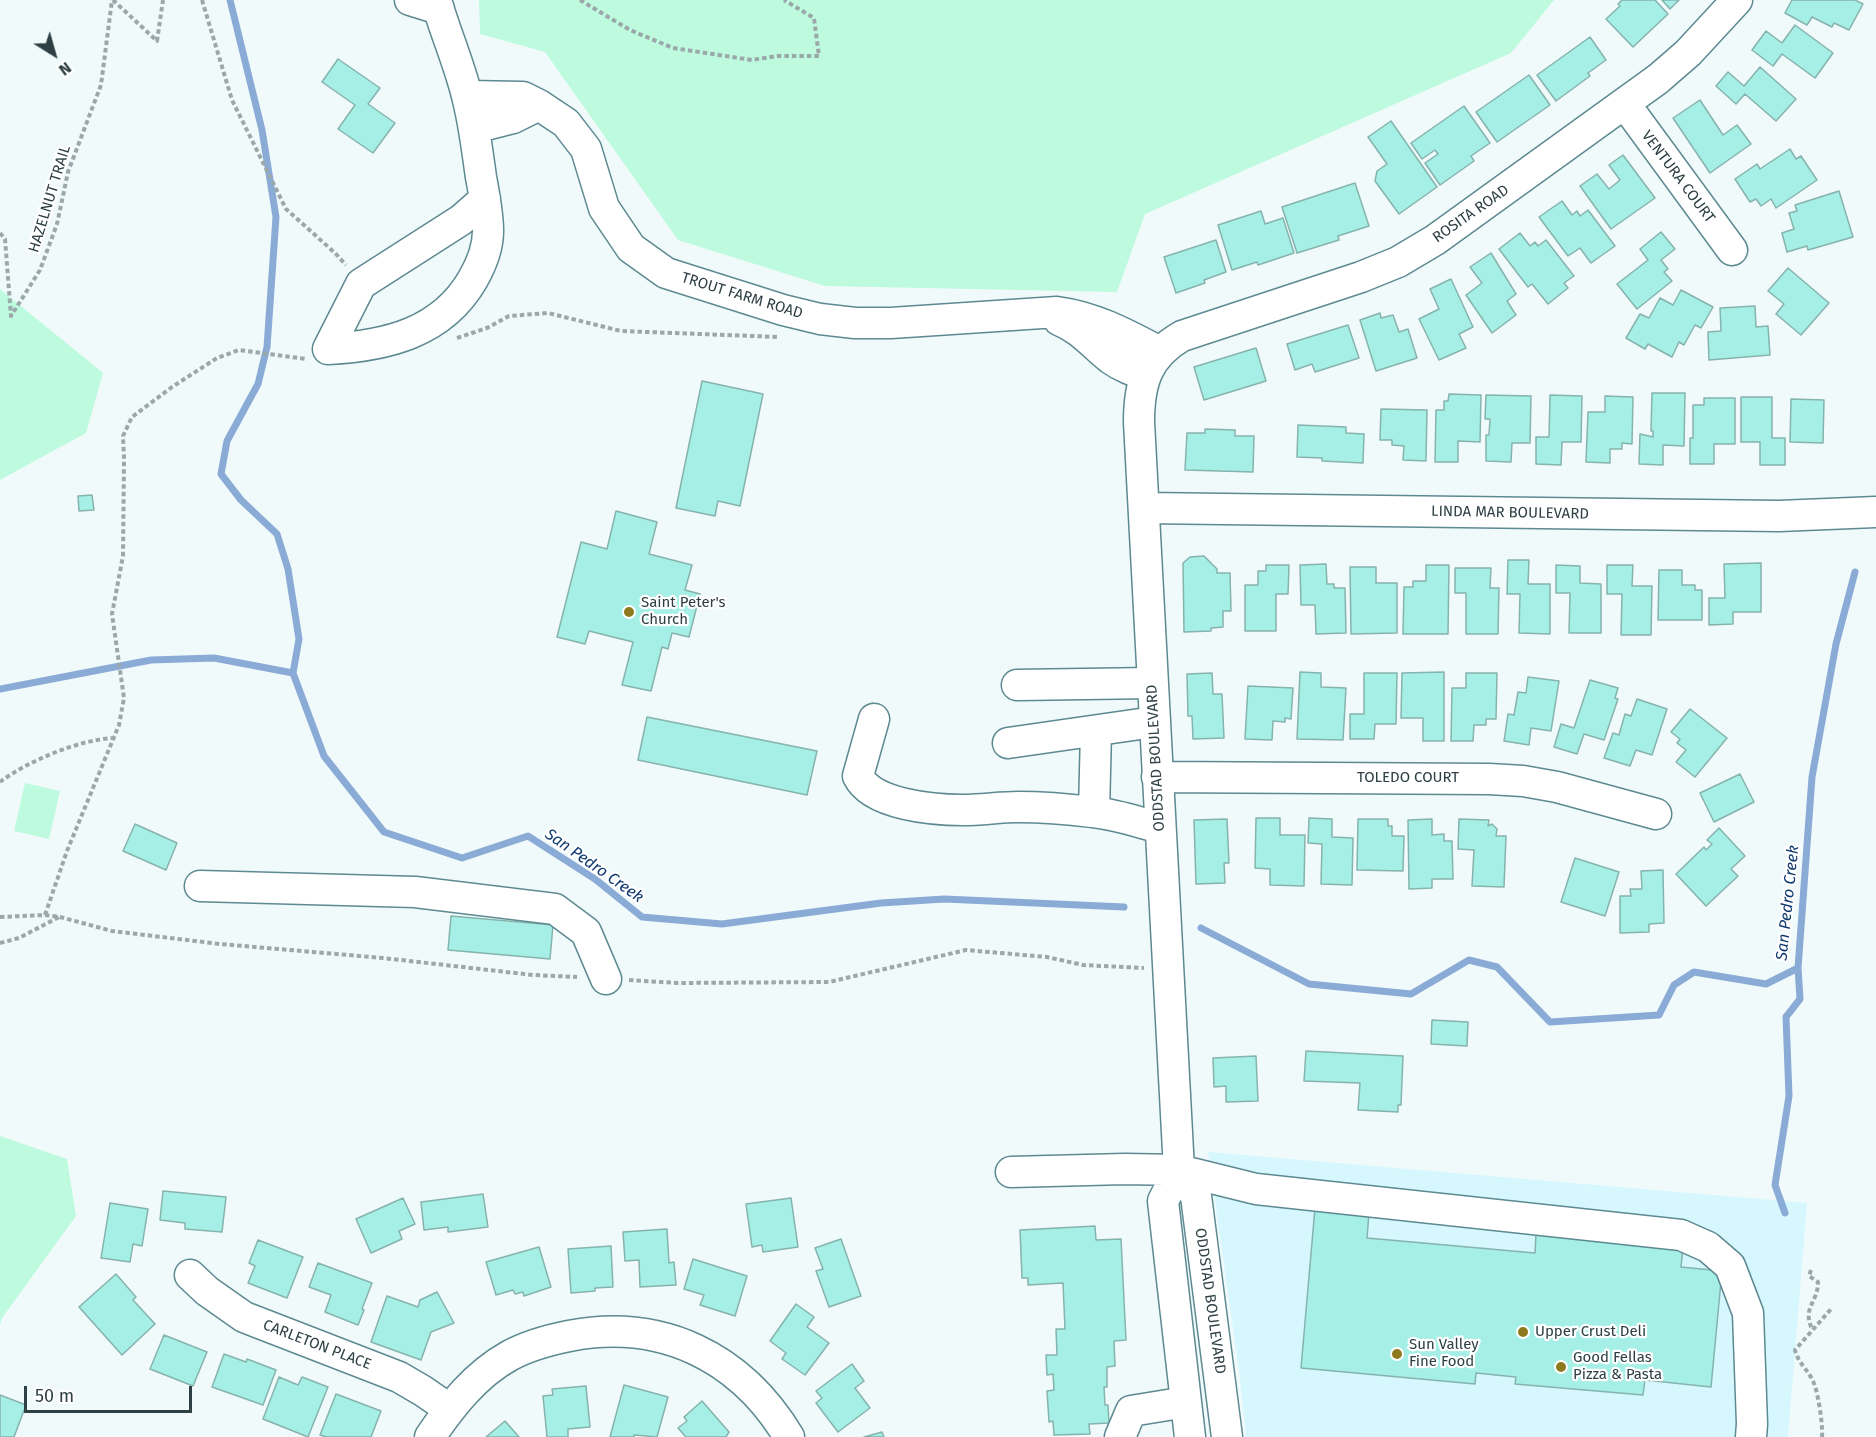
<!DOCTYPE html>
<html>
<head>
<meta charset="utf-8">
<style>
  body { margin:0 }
  #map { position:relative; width:1876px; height:1437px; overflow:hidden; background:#f1fafb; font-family:"Fira Sans",sans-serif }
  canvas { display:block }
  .north { position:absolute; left:24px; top:24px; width:60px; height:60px; -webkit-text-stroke:4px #fff; paint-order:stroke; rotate:143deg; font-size:16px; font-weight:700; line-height:24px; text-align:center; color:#2e4044 }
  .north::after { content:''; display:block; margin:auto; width:21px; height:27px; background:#2e4044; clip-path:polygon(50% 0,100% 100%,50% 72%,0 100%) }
  .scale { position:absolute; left:24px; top:1386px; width:168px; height:27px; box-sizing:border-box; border:3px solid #2e4044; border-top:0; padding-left:8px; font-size:18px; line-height:21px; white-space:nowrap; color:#2e4044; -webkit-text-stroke:4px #fff; paint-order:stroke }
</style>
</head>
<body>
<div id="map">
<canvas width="1876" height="1437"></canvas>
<div class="north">N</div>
<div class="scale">50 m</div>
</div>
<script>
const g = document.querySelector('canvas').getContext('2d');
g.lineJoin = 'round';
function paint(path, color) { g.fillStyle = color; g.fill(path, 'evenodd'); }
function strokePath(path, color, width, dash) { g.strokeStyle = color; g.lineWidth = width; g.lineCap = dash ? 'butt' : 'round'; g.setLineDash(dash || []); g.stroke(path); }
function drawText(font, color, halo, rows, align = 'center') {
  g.font = font + ' "Fira Sans",sans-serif'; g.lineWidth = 4.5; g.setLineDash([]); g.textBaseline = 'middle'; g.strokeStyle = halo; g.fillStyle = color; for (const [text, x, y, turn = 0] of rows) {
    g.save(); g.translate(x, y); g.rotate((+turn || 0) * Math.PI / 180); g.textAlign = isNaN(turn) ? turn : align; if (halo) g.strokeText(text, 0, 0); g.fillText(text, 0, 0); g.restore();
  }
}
const built = new Path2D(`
  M1208,1152L1807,1203L1788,1437H1246L1240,1378Z`);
const green = new Path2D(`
  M479,0H1554L1511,53L1145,214L1117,292L825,286L678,240L545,52L480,34Z
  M0,289L103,373L86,433L0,480Z
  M25,783L60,791L49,839L14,831Z
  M0,1136L67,1159L76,1216L2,1318L0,1325Z`);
const stream = new Path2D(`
  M230,0L262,130L276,217L267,347L258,384L227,441L221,474L241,500L277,534L288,569L299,639L293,673
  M293,673L324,756L384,832L462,858L528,836L595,879L642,917L722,924L881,903L944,899L1124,907
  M0,689L151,660L214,658L293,673
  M1201,928L1309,984L1411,994L1469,960L1497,967L1550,1022L1659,1015L1674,985L1694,972L1766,984L1798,968L1812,777L1836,644L1855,572
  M1785,1213L1775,1185L1789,1096L1786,1017L1800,999L1798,968`);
const building = new Path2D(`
  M1622,0H1655L1668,14L1633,47L1606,19L1620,6L1618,4Z
  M1662,0H1679L1670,9Z
  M1792,0H1855L1863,4L1849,30L1834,23L1832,27L1812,17L1807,25L1785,13Z
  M1795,25L1833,53L1815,78L1782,54L1773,66L1752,50L1766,31L1782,43Z
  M1590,37L1606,60L1588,73L1590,76L1556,101L1537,75Z
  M338,59L380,88L368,104L395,123L373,153L338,129L355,105L322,82Z
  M1760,67L1796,99L1776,121L1745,94L1736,104L1716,86L1728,72L1744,86Z
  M1529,75L1550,105L1497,142L1476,112Z
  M1700,100L1723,135L1737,125L1751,144L1710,173L1673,118Z
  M1464,106L1490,143L1471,156L1474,161L1440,185L1425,163L1438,154L1435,150L1422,159L1411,143Z
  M1391,121L1437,187L1399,214L1375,181L1377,171L1387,164L1368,137Z
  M1790,149L1796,159L1801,156L1817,180L1776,208L1771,199L1761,206L1756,199L1750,202L1735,179L1757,164L1760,169Z
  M1623,155L1655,198L1611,229L1580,186L1597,174L1609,189L1620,180L1609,165Z
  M1355,183L1369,226L1338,236L1339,240L1297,253L1282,207Z
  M1839,191L1853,237L1808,250L1807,246L1787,252L1782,233L1794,229L1789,213L1797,211L1795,205Z
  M1562,201L1572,215L1577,211L1580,216L1588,210L1615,246L1591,263L1580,248L1568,256L1539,217Z
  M1261,211L1265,224L1283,218L1294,253L1258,265L1257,262L1232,270L1218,225Z
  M1661,232L1675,249L1661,260L1668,269L1664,272L1672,281L1637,309L1617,284L1648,260L1640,249Z
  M1520,233L1530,246L1535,242L1538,246L1546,240L1574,276L1564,283L1568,288L1548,304L1532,284L1528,287L1499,249Z
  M1216,240L1226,272L1204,280L1205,283L1176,293L1164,257Z
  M1491,253L1516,294L1507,301L1516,315L1492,333L1466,295L1482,283L1470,267Z
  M1788,268L1829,303L1801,335L1776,314L1784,304L1768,291Z
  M1451,279L1473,327L1459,334L1466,348L1439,360L1419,319L1439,309L1430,289Z
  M1681,290L1713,307L1701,328L1695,325L1684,345L1679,342L1672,357L1648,344L1645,349L1626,338L1640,314L1649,318L1660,298L1673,305Z
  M1755,306L1756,327L1768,326L1770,355L1709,360L1708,332L1721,331L1720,308Z
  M1380,313L1381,318L1393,315L1399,332L1408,329L1417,358L1376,371L1360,320Z
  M1348,325L1359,358L1315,372L1312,364L1295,370L1287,344Z
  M1256,348L1266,381L1204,400L1194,367Z
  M702,381L763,394L740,506L718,501L715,516L676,508Z
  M1652,393H1685L1684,446L1663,445V465L1639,464L1640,434L1653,437V431H1651Z
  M1449,394L1481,395L1480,442L1458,441V462H1435L1436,410H1444V401H1448Z
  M1486,395L1531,396L1530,443H1512L1511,462L1486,461V435H1489L1490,419H1485Z
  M1550,395L1582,396L1581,442H1562L1561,465L1536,464V437H1549Z
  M1605,396L1633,397L1632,444L1622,443V449H1610V463L1586,462L1588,412H1605Z
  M1741,397H1772V438H1785V465H1760V442H1741Z
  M1704,398H1735V444H1714V464H1690V438H1693V405H1704Z
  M1791,399L1824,400L1823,443L1790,442Z
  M1381,409L1427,410L1426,461L1403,460L1404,446L1392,445V440H1380Z
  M1298,425L1346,427V433L1364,434L1363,463L1322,461V458L1297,457Z
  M1205,429L1235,430V436H1254L1253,472L1185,470L1187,433H1205Z
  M92,495L94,510L79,511L78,496Z
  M616,511L657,522L649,554L692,565L685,590L700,594L689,637L672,633L668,649L662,647L651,691L622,685L633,642L589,631L585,644L557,637L581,542L607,549Z
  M1204,556L1217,569V573H1230L1231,611H1223V627L1211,628V631L1184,632L1183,563L1190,557Z
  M1508,560H1529L1528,584H1550V634L1519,633L1520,594H1507Z
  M1761,563V612H1733V624L1709,625V598H1725L1724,564Z
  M1326,564L1327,584H1334V588H1345L1346,633L1316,634L1315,605H1301L1300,565Z
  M1266,565H1289L1288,594H1276V631H1245V585H1258V571H1266Z
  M1426,565H1449L1448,634H1403L1404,587H1413V581H1426Z
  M1556,565L1580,566V583L1601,584V633H1569L1570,593H1556Z
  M1607,565H1633L1632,586H1652L1651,635H1621L1622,594H1607Z
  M1350,567H1376V583H1397V633L1351,634Z
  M1455,568H1491L1490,588H1499L1498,634H1466V593H1455Z
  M1659,570H1682V585H1695V590H1702V620H1658Z
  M1300,672L1321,673V687L1346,688L1343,740L1297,739Z
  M1444,672V741H1423V718H1401L1402,673Z
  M1212,673L1213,694H1222L1224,738L1193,739L1192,716H1188L1187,674Z
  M1364,673H1397L1396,724H1375L1374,739H1350V714H1364Z
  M1466,673H1497L1496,719H1486V725H1474L1473,741H1451L1452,688H1466Z
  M1528,677L1559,681L1551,731L1531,728L1529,745L1504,741L1508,714L1514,715L1518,692L1526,693Z
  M1590,680L1618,688L1615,698L1618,699L1604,740L1584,734L1577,754L1554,747L1561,724L1574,728Z
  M1248,686L1293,688L1291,719L1285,718V722L1273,721L1272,740L1245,739Z
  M1637,699L1667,709L1652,755L1636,750L1630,766L1604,758L1613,733L1619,735L1625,714L1631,716Z
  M1690,709L1727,738L1695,777L1676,762L1686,750L1677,743L1680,739L1671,732Z
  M647,717L817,751L807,795L638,760Z
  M1740,774L1754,802L1714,822L1700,793Z
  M1256,818H1280V835H1305L1304,886L1270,885V869L1255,868Z
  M1309,818L1332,819V837L1353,838L1352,885L1321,884L1322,844L1308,843Z
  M1227,819L1229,863H1224L1225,883L1196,884L1194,820Z
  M1358,819H1388V826H1392V836H1404L1403,871L1357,870Z
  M1432,819V835L1444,834V841H1452L1453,879H1432V888L1409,889L1408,820Z
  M1459,819L1489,820L1488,826L1492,824L1497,829L1496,836H1506L1504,887L1472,886L1474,850L1458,849Z
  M135,824L177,843L166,870L123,851Z
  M1719,828L1745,856L1731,869L1738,876L1706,906L1676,874L1704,847L1706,850L1712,844L1707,840Z
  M1575,858L1619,872L1605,916L1561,902Z
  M1663,870L1664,923L1649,924V932L1620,933V896H1631L1630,889H1642L1641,871Z
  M451,916L553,925L550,959L448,950Z
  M1432,1020L1468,1022L1467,1046L1431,1044Z
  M1306,1051L1403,1056L1401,1105H1398V1112L1358,1110L1360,1083L1304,1081Z
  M1256,1056L1258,1101L1226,1102V1086L1214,1087L1213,1058Z
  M163,1191L226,1197L222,1232L185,1229V1223L160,1220Z
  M483,1194L488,1227L448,1232V1227L424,1230L421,1202Z
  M403,1198L415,1224L399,1231L402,1239L371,1253L356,1219Z
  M791,1198L798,1247L763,1252L762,1245L752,1247L746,1204Z
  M110,1203L148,1209L142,1246L133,1244L130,1262L101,1258Z
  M1315,1208L1369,1213L1367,1238L1535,1253L1536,1233L1683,1247L1681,1267L1722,1271L1711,1387L1645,1380L1643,1395L1515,1384L1516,1377L1476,1373L1475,1384L1301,1368Z
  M1095,1226L1096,1240L1121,1239L1126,1340L1114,1341L1115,1366L1107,1367V1387H1104L1105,1405H1108L1109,1423L1089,1424L1090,1434L1054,1435L1053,1421L1049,1422L1047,1391L1054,1390L1053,1374L1047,1375L1046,1355H1057L1056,1329H1065L1063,1283L1028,1285V1278H1022L1020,1230Z
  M667,1229L669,1263L674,1262L676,1285L640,1287L639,1260L625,1261L623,1232Z
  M841,1239L861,1296L829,1307L816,1271L823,1269L815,1248Z
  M258,1240L303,1257L287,1298L248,1283L255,1266L249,1263Z
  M611,1246L613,1287L595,1288V1291L571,1293L568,1249Z
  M539,1247L551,1287L524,1296L523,1292L515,1294L513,1290L496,1295L486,1262Z
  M693,1259L747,1276L735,1316L700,1305L704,1295L684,1289Z
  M318,1263L372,1283L362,1309L364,1310L358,1325L325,1312L331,1295L309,1287Z
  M116,1274L136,1297L133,1300L155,1324L122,1355L79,1307Z
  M437,1292L454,1323L431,1332L421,1360L371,1342L387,1296L418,1307L420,1300Z
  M796,1304L814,1317L807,1327L829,1343L805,1375L782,1359L786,1353L770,1341Z
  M164,1335L207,1352L193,1386L150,1369Z
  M224,1354L246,1362L247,1359L276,1370L263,1405L212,1387Z
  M852,1364L864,1381L855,1388L870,1408L838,1432L816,1403L822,1398L816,1391Z
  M279,1377L298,1385L302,1377L328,1387L308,1437L263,1419Z
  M624,1385L668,1397L657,1437L634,1435V1437H610Z
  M586,1386L590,1427L568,1429V1437H547L543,1396L553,1395L552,1389Z
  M336,1394L381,1411L371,1437H326L320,1435Z
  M0,1395L26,1405L14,1437H0Z
  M702,1401L729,1432L726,1437H686L678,1428L687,1421L684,1417Z
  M505,1421L519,1437H486Z
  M882,1432L884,1437H864Z`);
const path = new Path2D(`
  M113,0L157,41L163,0
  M202,0L232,100L286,209L335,253L346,265
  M580,0L630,30L673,48L752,60L777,56H819L814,18L784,0
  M0,233L5,239L11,316L40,270L57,224L68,172L101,85L112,0
  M457,338L487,328L509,316L548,313L621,331L779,337
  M0,782C28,761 78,740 113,738
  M45,915L67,851L119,725L124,698L112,614L123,556L124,458L123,436L132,417L172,387L217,358L239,350L306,359
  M0,917L45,915L60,917L112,931L220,944L383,958L533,975L577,977
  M0,943L19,938L59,917
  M629,980L677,983L829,982L966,950L1047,957L1083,965L1144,968
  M1811,1270L1809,1276L1818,1282C1818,1303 1802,1307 1812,1329
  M1822,1437C1823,1425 1818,1389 1812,1379C1806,1368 1798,1362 1795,1350L1832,1308`);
const minor = new Path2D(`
  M410,0L439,9
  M436,0C445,32 459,63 467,96C474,122 477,150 481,177C484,194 488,213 488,231C488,248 481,265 473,279C442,333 386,346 328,349L361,284L461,220L485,199
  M467,96L523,97L539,105L513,118L474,128
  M1625,104L1732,250
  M539,105L566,123L586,149L604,208L631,248L666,273L783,310L820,319L855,323H891L1057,312C1095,317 1126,334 1160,352
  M1059,320C1081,329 1093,345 1111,359C1122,367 1134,371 1146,375
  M1144,508L1779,516L1876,512
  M1017,685L1152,683
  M874,719L858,776C872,805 934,810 963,810C982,810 1000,807 1018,807C1043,807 1068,809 1092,812C1115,814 1138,822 1160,828
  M1008,743L1154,722
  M1157,777L1489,779L1523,781L1557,787L1656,814
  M1094,812L1096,731
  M200,886L415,892L555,909L586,932L606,979
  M1179,1170L1196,1196L1227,1437
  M1011,1172L1125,1169L1179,1170L1256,1189L1681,1235L1708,1247L1730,1266L1748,1313L1752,1424L1751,1437
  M190,1275L207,1291L244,1317L399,1377L423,1391L449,1409
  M430,1437C451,1406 475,1375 509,1356C527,1346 549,1340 569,1336C662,1318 741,1357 789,1437
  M1120,1437L1131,1411L1186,1402
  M1190,1437L1163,1201L1179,1170L1139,422C1139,383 1147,356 1182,336L1361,277L1398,262L1435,240L1658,79L1688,53L1737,0`);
const markers = [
  [629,612,6,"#8f791f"],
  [1523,1332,6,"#8f791f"],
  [1397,1354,6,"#8f791f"],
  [1561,1367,6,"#8f791f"]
];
const streetNames = [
  ["VENTURA COURT",1678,177,53],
  ["HAZELNUT TRAIL",50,199,-73],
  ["ROSITA ROAD",1471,214,-35],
  ["TROUT FARM ROAD",742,296,17],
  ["LINDA MAR BOULEVARD",1510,513,1],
  ["ODDSTAD BOULEVARD",1156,758,-93],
  ["TOLEDO COURT",1408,778],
  ["ODDSTAD BOULEVARD",1210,1301,82],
  ["CARLETON PLACE",317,1345,21]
];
const poiNames = [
  ["Saint Peter's",641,603],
  ["Church",641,620],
  ["Upper Crust Deli",1535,1332],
  ["Sun Valley",1409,1345],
  ["Fine Food",1409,1362],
  ["Good Fellas",1573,1358],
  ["Pizza & Pasta",1573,1375]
];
const waterNames = [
  ["San Pedro Creek",594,866,35],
  ["San Pedro Creek",1788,903,-84]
];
paint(built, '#d5f7fd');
paint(green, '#befadd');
strokePath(stream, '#8babd7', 7);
paint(building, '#a6efe6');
strokePath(building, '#85b3ad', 1.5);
strokePath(minor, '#5d8991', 33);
strokePath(path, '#9ba8aa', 4, [4.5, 3]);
strokePath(minor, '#fff', 30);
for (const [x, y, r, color] of markers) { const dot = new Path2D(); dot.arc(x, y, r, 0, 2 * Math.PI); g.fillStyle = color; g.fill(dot); strokePath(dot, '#fff', 2); }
drawText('15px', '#2e4044', '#fff', streetNames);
drawText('15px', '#2e4044', '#fff', poiNames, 'left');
drawText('italic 16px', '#0f396e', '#fff', waterNames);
</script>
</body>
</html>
